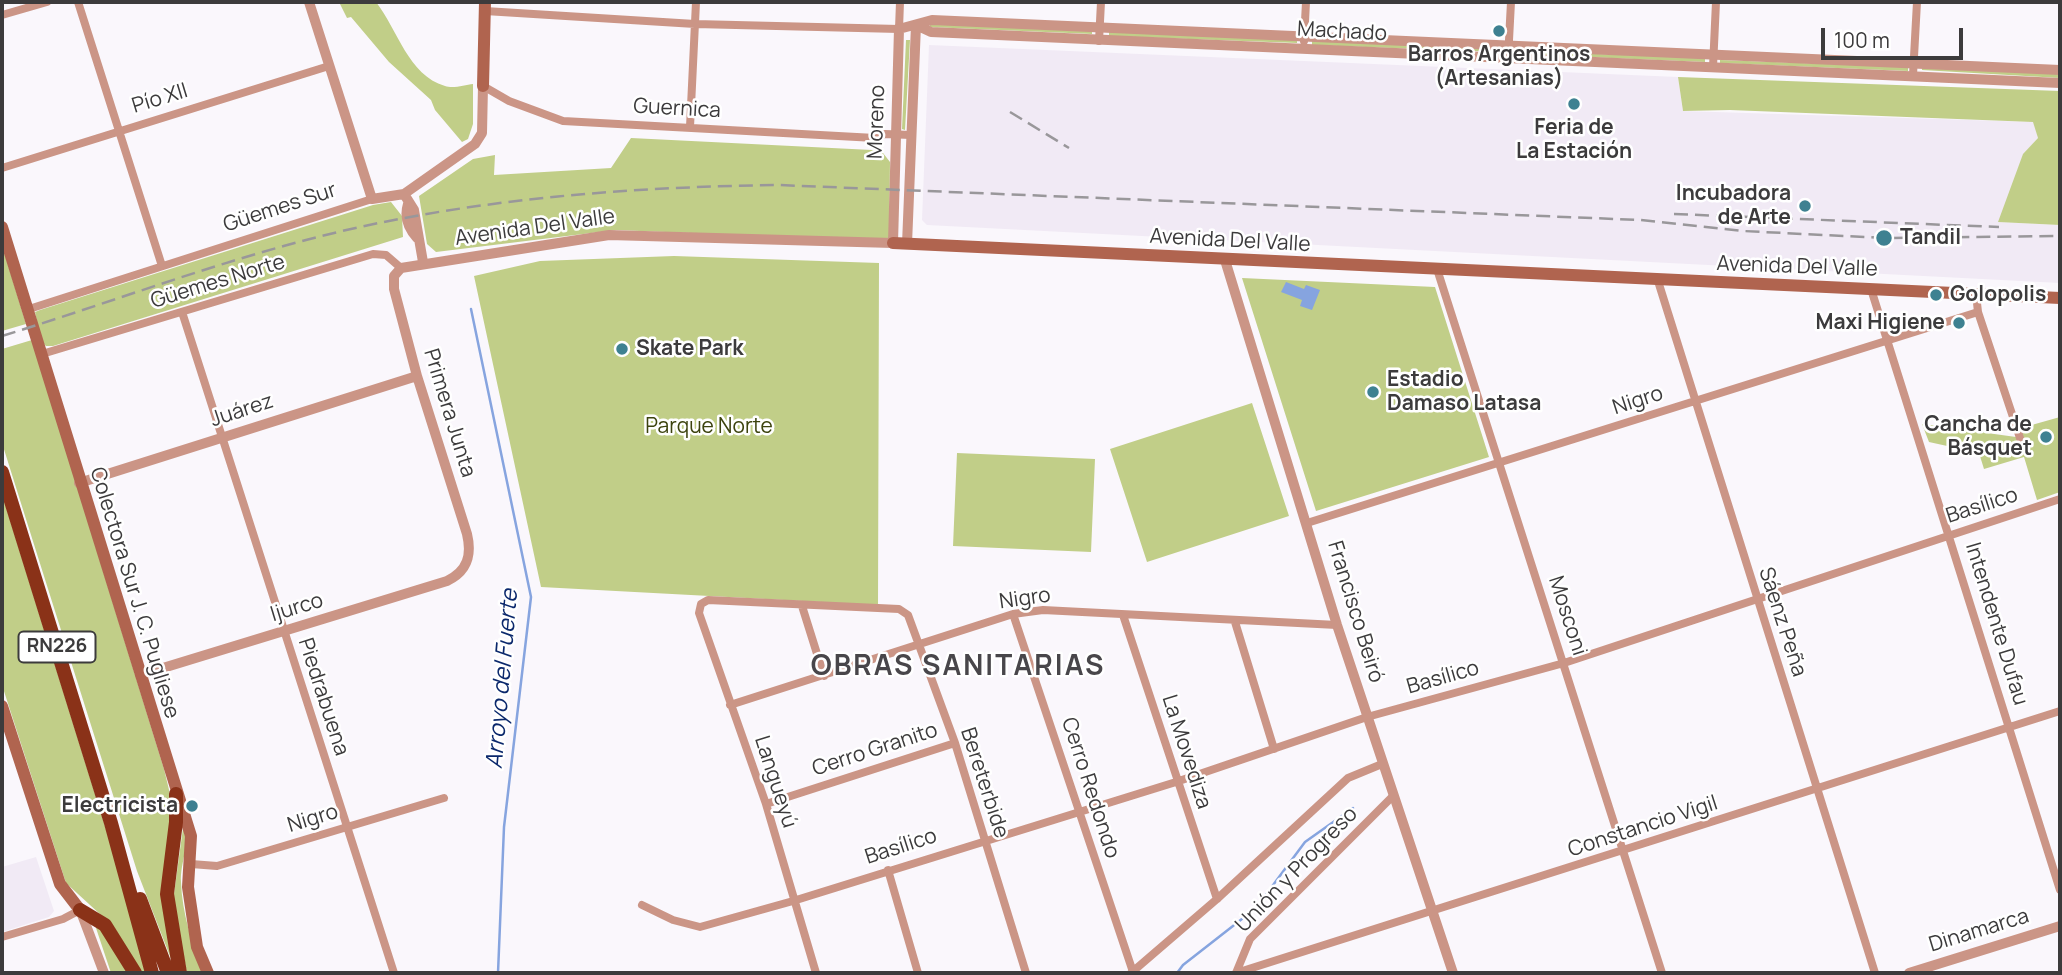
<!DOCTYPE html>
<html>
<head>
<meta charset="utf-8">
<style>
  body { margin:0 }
  #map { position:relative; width:2062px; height:975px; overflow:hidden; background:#faf7fc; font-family:Manrope,sans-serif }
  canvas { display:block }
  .frame { position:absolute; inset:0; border:4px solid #3c3b3c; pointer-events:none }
  .scale { position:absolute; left:1821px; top:28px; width:142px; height:32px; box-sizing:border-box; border:4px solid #3c3b3c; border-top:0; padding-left:9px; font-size:21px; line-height:24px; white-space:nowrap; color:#3c3b3c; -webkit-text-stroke:5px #fff; paint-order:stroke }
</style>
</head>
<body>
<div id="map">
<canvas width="2062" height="975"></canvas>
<div class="frame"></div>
<div class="scale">100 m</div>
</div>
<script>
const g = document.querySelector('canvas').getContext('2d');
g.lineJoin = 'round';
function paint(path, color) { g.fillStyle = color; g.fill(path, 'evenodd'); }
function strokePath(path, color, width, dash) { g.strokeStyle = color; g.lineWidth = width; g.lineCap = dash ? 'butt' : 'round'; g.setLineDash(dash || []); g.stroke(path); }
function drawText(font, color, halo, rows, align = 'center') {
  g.font = font + ' Manrope,sans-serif'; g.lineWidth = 5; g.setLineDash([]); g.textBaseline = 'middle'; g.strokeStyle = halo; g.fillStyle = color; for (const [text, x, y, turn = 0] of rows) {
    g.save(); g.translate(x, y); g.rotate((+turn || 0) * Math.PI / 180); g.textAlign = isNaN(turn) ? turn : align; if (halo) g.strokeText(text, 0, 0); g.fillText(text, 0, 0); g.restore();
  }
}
const built = new Path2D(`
  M929,45L1678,77L1683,111L2034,122L2038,138L2023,155L1999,222L2060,225V283L927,225L922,220Z
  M36,857L54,911L49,917L2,932V867Z`);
const green = new Path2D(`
  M339,2H376C398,30 408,75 445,86C453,89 465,85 473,84V124L468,139L462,142L435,110L431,100L389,62L351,17L347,18Z
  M930,24L1092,31V34L930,27Z
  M1109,32L1297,40V43L1109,36Z
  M906,40H910L905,130L902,129Z
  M1312,41L1500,49V52L1312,45Z
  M1517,51L1705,58V62L1517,54Z
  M1720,60L1908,67V71L1720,63Z
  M1922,66L2060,74V78L1922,70Z
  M1678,77L2060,91V225L1998,222L2023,154L2038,138L2033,122L1730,110L1683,111Z
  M631,138L872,150L883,153L890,162L889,241L616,230L436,252L427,244L419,196L473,159L495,155L494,175L611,168Z
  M391,202L402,216L403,237L53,346H46L41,341L35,312L40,310L373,205Z
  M2,245L26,324L2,331Z
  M674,256L879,263L878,605L541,587L474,276L540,261Z
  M1242,278L1435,287L1489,457L1316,511Z
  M32,340L164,769L170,794L173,964L137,871L2,443V349Z
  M1252,403L1289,516L1147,562L1110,449Z
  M2060,417V492L2037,500L2024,457L1984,469L1979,453L1929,442L1922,424L2016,437L2014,430Z
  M957,453L1095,459L1091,552L953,546Z
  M2,494L113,852L146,973H142L114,927L66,883L2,685Z
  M183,828C190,848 180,863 181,882C182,912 192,945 203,973H187L173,901Z
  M99,926L129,973H111L96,928Z`);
const water = new Path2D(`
  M1286,282L1304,289L1306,285L1320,290L1312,310L1300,306L1302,300L1281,292Z`);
const stream = new Path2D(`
  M471,309L531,597L504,827L498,973
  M1177,973L1183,965L1256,908L1305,842L1353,808`);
const minor = new Path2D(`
  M78,2L162,266
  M485,11L695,24L899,29L900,2
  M2,15L47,2
  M1099,41L1101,2
  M1304,41L1306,2
  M1508,59L1511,2
  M1713,67L1716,2
  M1913,75L1917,2
  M483,86L509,101L563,121L875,138L885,134L911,135
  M690,127L696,2
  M2,168L329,66
  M1437,269L1662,973
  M1658,281L1875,973
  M1871,289L2060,890
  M1976,294L1978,312L2021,441
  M29,309L372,199
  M182,312L394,973
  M42,354L373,254L386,255L401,268
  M1307,523L1978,312
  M802,606L824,676
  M1013,614L1133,972
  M1123,615L1217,899
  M1235,622L1274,749
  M730,705L1013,614L1043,610L1337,625
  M766,804L955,743
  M191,864L217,866L444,798
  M888,870L918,973
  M642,905L673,920L700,927L793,901L1176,782L1367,717L1564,663L2060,499
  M2,937L63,919L80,910
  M816,973L766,804L699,613L701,604L708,600L899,609L908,615L955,743L1026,973
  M1131,973L1217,899L1348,778L1382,764
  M1236,973L2060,711
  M1236,973L1250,939L1392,797`);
const tertiary = new Path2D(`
  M309,2L372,199L404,194L475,144L482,133L483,86
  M916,25L931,32L2060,83
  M404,194L414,210L423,262
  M408,204C404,217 408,228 417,238
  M907,244L916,25
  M1225,260L1337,625L1453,973
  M79,483L417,376
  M140,675L447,581C468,571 472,555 467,534L417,376L394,289V276L401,268L609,235L893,243L899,29L932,20L2060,70
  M81,912L104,973
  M1909,973L2060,926`);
const secondary = new Path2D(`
  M483,86L485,2
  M2,227L191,836L188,887L197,947L208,973
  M893,243L2060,298
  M2,706L60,884L80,910`);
const trunk = new Path2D(`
  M2,472L111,823L152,973
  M176,794V822L167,894L180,973
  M140,899L168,973
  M80,910L105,925L135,973`);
const rail = new Path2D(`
  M1010,112L1069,148
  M1674,214L1999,227
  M2,336C103,305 203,267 306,240C458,200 622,187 779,185L1640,220L1743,231L1884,238L2060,236`);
const markers = [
  [1499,31,7,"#3e8191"],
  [1574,104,7,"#3e8191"],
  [1805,206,7,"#3e8191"],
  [1884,238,9,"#3e8191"],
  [1936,295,7,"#3e8191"],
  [1959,323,7,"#3e8191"],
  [622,349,7,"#3e8191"],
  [1373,392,7,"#3e8191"],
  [2046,437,7,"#3e8191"],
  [192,806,7,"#3e8191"]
];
const shields = [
  [57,647,77]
];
const shieldNames = [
  ["RN226",57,647]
];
const streetNames = [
  ["Machado",1342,32,3],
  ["Pío XII",160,99,-17],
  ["Guernica",677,109,3],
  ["Moreno",877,122,-88],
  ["Güemes Sur",280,208,-18],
  ["Avenida Del Valle",535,228,-8],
  ["Avenida Del Valle",1230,241,3],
  ["Avenida Del Valle",1797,267,2],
  ["Güemes Norte",218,282,-17],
  ["Nigro",1638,401,-18],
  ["Juárez",242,411,-18],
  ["Primera Junta",449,413,73],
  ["Basílico",1982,506,-18],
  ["Colectora Sur J. C. Pugliese",134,593,73],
  ["Nigro",1025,599,-8],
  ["Ijurco",297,608,-17],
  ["Francisco Beiró",1355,612,73],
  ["Mosconi",1567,616,72],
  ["Sáenz Peña",1782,622,72],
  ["Intendente Dufau",1996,624,73],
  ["Basílico",1443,678,-16],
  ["Piedrabuena",323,697,72],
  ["Cerro Granito",875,750,-18],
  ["La Movediza",1186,752,72],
  ["Langueyú",775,782,72],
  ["Bereterbide",984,783,72],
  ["Cerro Redondo",1090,788,72],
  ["Nigro",313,819,-17],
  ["Constancio Vigil",1643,827,-18],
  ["Basílico",901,847,-18],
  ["Unión y Progreso",1297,870,-46],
  ["Dinamarca",1979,931,-17]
];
const poiNames = [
  ["Barros Argentinos",1499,55,"center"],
  ["(Artesanias)",1499,79,"center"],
  ["Feria de",1574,128,"center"],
  ["La Estación",1574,152,"center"],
  ["Incubadora",1791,194],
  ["de Arte",1791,218],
  ["Tandil",1900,238,"left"],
  ["Golopolis",1950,295,"left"],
  ["Maxi Higiene",1945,323],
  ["Skate Park",636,349,"left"],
  ["Estadio",1387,380,"left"],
  ["Damaso Latasa",1387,404,"left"],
  ["Cancha de",2032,425],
  ["Básquet",2032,449],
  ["Electricista",178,806]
];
const parkNames = [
  ["Parque Norte",709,427]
];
const waterNames = [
  ["Arroyo del Fuerte",503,679,-85]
];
const districtNames = [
  ["OBRAS SANITARIAS",958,667]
];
paint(built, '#f1eaf5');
paint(green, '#c1ce88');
paint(water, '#86a4df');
strokePath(stream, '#86a4df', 2.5);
strokePath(minor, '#cb9586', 8);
strokePath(tertiary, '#cb9586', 10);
strokePath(secondary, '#b0644f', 12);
strokePath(trunk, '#8a3218', 14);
strokePath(rail, '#99979a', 2.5, [14, 7]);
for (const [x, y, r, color] of markers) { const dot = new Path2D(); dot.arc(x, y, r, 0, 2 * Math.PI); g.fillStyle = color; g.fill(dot); strokePath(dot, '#fff', 2.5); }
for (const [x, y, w] of shields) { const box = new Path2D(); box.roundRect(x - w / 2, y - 15.5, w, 31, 5); g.fillStyle = '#fff'; g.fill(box); strokePath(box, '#3c3b3c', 2); }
drawText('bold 19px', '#3c3b3c', null, shieldNames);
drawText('21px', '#3c3b3c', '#fff', streetNames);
drawText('bold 21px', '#3c3b3c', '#fff', poiNames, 'right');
drawText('21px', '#3c430e', '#fff', parkNames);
drawText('italic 23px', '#0b286c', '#fff', waterNames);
g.letterSpacing = '2px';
drawText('bold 28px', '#48464a', '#fff', districtNames);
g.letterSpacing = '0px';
</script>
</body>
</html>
